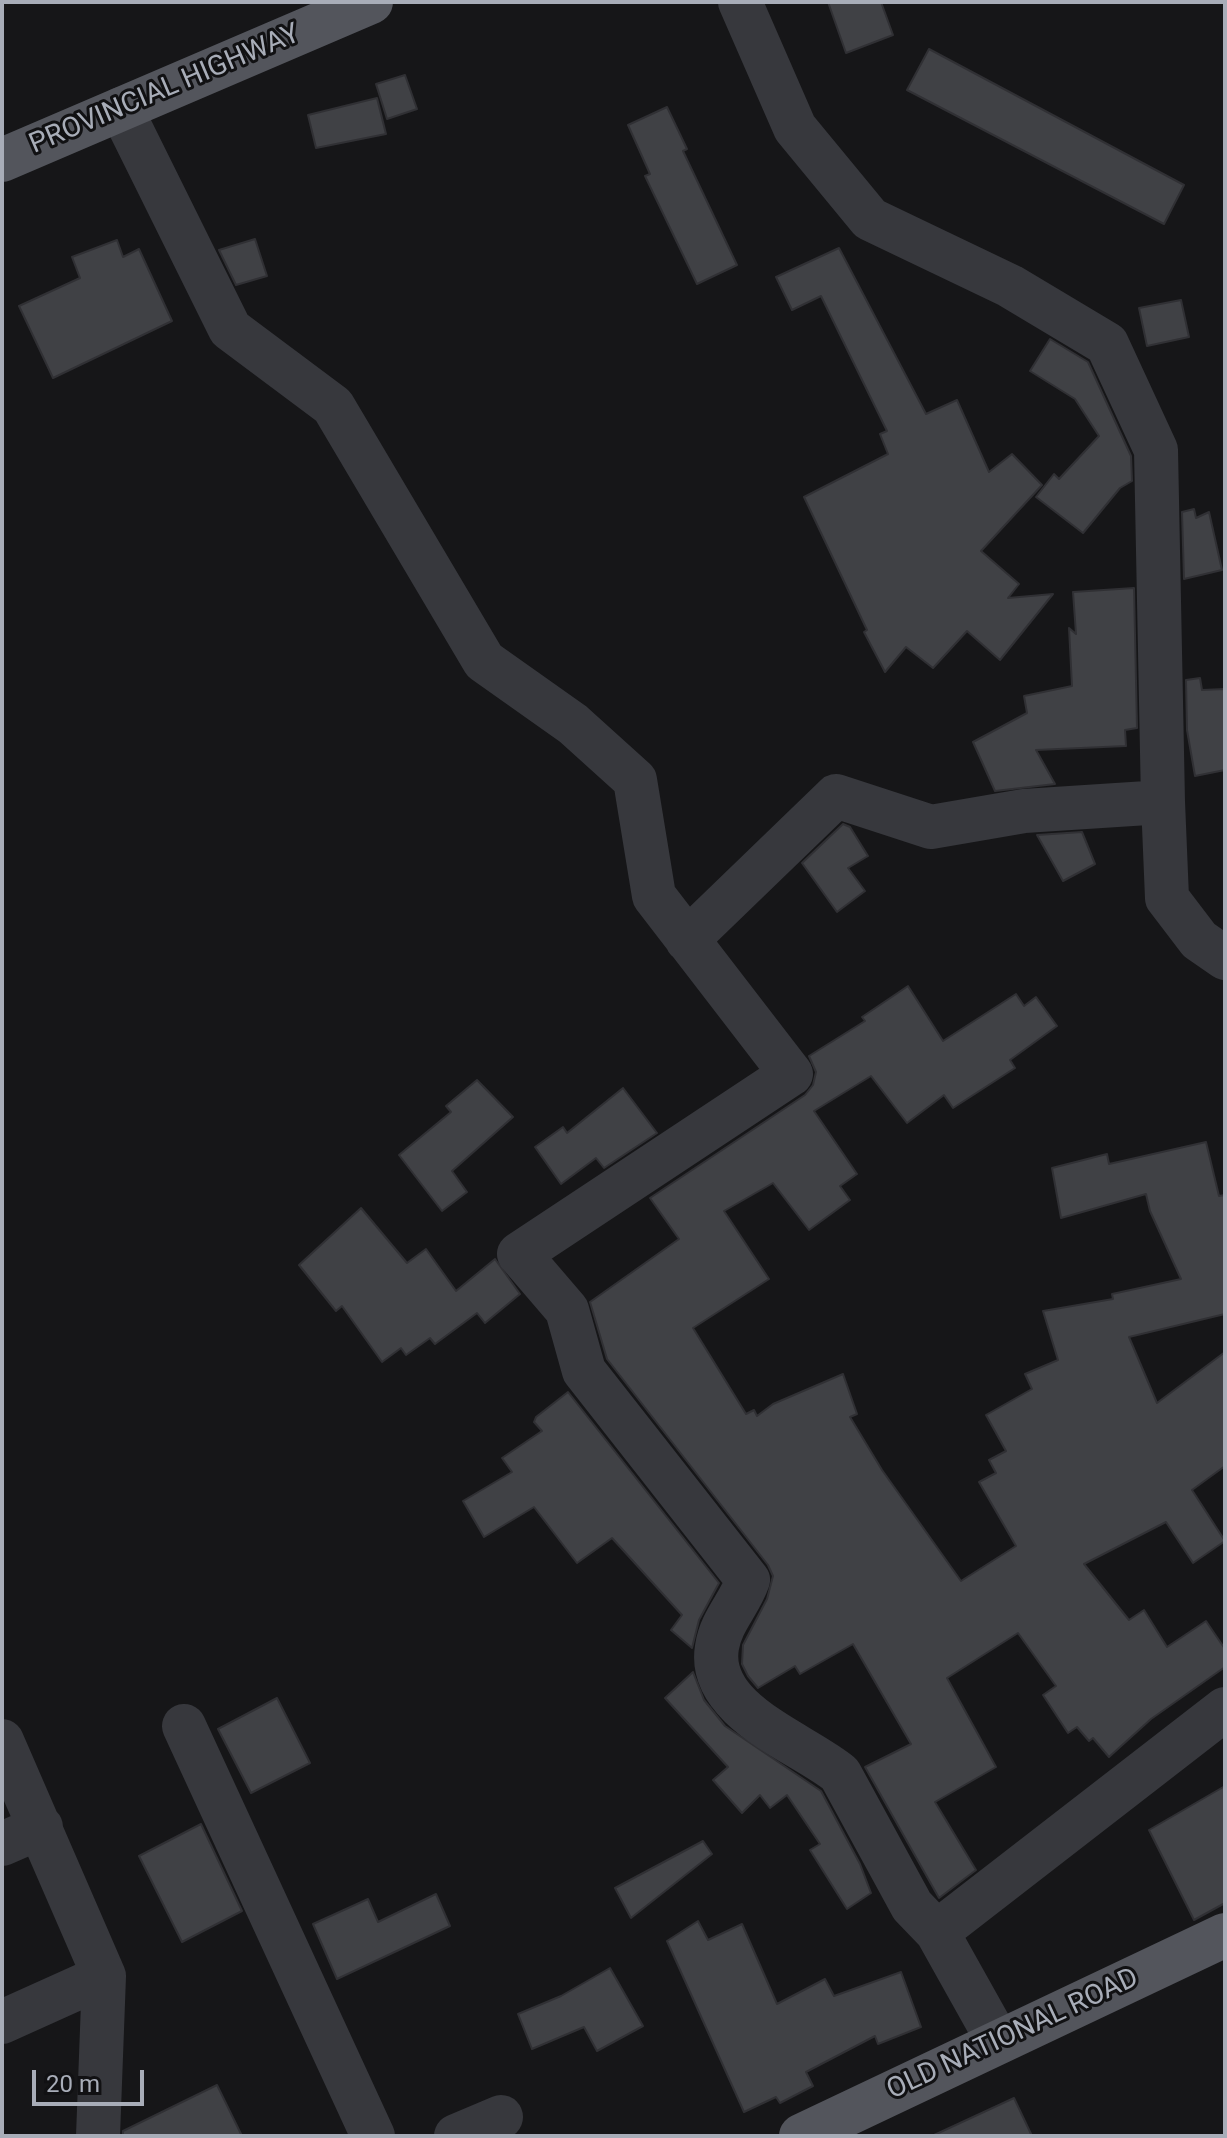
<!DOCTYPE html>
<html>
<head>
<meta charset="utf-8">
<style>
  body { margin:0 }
  #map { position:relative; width:1227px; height:2138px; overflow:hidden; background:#161618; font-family:Roboto,sans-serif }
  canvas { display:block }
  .frame { position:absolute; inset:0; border:4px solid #a8adb8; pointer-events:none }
  .scale { position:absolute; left:32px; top:2070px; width:112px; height:36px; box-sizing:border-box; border:4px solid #a8adb8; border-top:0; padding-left:10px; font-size:24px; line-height:28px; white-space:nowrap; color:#a8adb8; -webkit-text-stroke:6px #111113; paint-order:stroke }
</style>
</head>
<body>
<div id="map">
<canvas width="1227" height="2138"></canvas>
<div class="frame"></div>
<div class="scale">20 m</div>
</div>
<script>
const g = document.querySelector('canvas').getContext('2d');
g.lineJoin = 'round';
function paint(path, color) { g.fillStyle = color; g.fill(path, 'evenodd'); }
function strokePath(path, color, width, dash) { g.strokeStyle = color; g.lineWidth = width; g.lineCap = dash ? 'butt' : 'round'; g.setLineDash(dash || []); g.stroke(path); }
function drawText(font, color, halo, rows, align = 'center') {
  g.font = font + ' Roboto,sans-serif'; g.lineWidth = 6; g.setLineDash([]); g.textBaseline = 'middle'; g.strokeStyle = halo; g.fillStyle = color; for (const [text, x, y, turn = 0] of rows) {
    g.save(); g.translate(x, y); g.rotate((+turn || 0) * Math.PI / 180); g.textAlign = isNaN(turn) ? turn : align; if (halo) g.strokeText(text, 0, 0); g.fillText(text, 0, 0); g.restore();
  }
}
const building = new Path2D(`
  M828,2H881L893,35L846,53Z
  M929,49L1184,185L1164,224L907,90Z
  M405,75L417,109L387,119L376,84Z
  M377,98L386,134L316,148L308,115Z
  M667,107L687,149L683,151L737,265L697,284L645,176L650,174L628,125Z
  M255,239L267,276L236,285L219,250Z
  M117,240L123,257L139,249L172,321L53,378L19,306L80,278L72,257Z
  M839,248L926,414L957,400L989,472L1012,454L1042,485L981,551L1019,584L1008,598L1053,594L1000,660L967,631L933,668L906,647L885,672L864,632L867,630L804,497L888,454L880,434L887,431L821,296L792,310L776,277Z
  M1181,300L1189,337L1147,346L1139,308Z
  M1050,339L1088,362L1131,456L1132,481L1120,488L1083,533L1036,497L1054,474L1059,479L1099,436L1075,399L1030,371Z
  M1194,509L1196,518L1209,512L1222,570L1184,579L1182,512Z
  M1134,588L1137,728L1125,730L1126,746L1036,750L1055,784L995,791L973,742L1027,713L1024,696L1072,686L1069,628L1076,634L1073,592Z
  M1200,678L1202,690L1225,689V770L1195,776L1187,730L1186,680Z
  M843,824L850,827L868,856L848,868L865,891L837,912L802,863Z
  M1082,832L1095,864L1063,881L1037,835Z
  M908,986L943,1041L1016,994L1024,1006L1036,997L1057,1026L1010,1060L1015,1068L953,1108L944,1095L907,1123L871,1076L814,1111L857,1174L840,1186L850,1200L809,1230L773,1183L724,1211L769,1279L693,1328L746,1414L754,1410L757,1416L773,1404L843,1374L857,1414L850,1417L882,1470L961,1581L1016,1546L979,1482L996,1473L989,1460L1006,1451L986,1415L1032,1389L1025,1374L1058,1360L1043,1311L1113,1299L1112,1294L1181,1279L1150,1211L1146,1194L1061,1218L1052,1168L1107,1154L1109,1164L1206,1142L1219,1196L1225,1195V1314L1129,1337L1157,1403L1225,1352V1466L1192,1490L1225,1541L1193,1563L1166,1522L1084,1564L1129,1620L1144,1610L1167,1647L1206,1621L1225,1649V1667L1151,1719L1109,1757L1093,1738L1089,1741L1077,1727L1068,1733L1043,1695L1056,1686L1018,1633L947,1678L996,1767L935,1802L976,1870L939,1898L865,1767L911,1744L853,1644L800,1674L795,1666L758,1688L748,1676L742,1664L743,1645L767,1599L773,1576L768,1565L607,1359L590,1302L679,1239L650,1198L805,1095L813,1085L816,1072L809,1056L865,1021L862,1017Z
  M477,1080L513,1117L452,1171L467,1192L442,1211L399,1155L451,1112L446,1106Z
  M623,1088L657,1133L604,1168L596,1158L561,1184L535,1147L563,1127L567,1133Z
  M361,1208L407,1263L426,1249L456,1291L495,1259L520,1294L485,1323L477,1313L435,1344L430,1338L406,1355L401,1348L382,1362L342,1306L336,1311L299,1265Z
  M568,1392L719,1583L699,1620L692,1648L671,1630L682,1615L612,1538L577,1563L534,1507L484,1537L463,1501L512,1472L502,1458L542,1431L534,1422L536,1417Z
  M693,1672L704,1700L725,1726L821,1791L860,1864L871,1893L847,1909L810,1850L820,1844L787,1795L770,1808L760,1795L742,1813L713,1780L728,1767L665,1698Z
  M277,1698L310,1763L251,1793L218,1729Z
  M1225,1786V1903L1194,1920L1149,1830Z
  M201,1824L242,1911L182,1942L139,1856Z
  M703,1841L712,1854L631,1918L615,1888Z
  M436,1894L450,1926L337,1979L313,1924L368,1899L378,1922Z
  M698,1921L708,1940L742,1924L777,2004L825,1979L834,1996L901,1972L921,2027L878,2044L875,2036L806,2072L813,2086L780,2103L776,2097L744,2112L667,1941Z
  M610,1968L643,2026L597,2051L584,2027L532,2049L518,2014L561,1996Z
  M217,2085L242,2136H123V2131Z
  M1014,2098L1032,2136H932Z`);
const minor = new Path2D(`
  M121,109L230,329L333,406L484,661L573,724L635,780L654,896L791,1074L519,1254L567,1310L584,1371L748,1580C739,1605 721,1621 717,1647C706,1711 803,1743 840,1774L912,1906L937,1932L998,2041
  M1163,802L1167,898L1199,940L1225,958
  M687,940L836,796L931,827L1024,811L1163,802L1156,450L1107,344L1010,286L870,219L795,128L740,2
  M184,1726L373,2136
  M2,1741L104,1976L98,2136
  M2,1844L41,1827
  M937,1932L1225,1709
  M2,2022L104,1976
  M456,2136L501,2117`);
const major = new Path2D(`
  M2,160L371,2
  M801,2136L1225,1935`);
const streetNames = [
  ["PROVINCIAL HIGHWAY",165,90,-23],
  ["OLD NATIONAL ROAD",1013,2035,-25]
];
paint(building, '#404145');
strokePath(building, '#303034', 2);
strokePath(minor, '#37383d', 44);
strokePath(major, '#53555c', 44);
drawText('28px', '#a8adb8', '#111113', streetNames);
</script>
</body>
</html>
